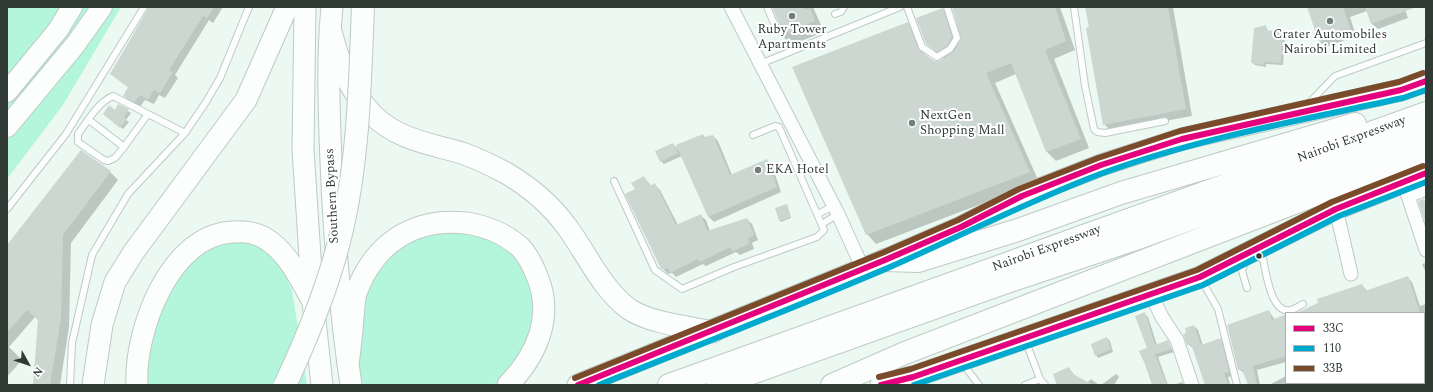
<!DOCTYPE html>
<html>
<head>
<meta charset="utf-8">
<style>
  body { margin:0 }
  #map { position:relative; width:1433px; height:392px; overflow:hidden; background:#ebf9f2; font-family:Spectral,serif }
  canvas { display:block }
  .frame { position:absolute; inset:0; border:8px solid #313b36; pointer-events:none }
  .legend { position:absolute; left:1285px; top:312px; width:140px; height:72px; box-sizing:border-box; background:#fff; border:1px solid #adb1af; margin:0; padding:5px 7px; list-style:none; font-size:12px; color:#313b36 }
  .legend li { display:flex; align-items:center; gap:8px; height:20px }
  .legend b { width:20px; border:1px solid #adb1af }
  .north { position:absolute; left:8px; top:344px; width:40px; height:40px; -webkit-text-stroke:3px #fff; paint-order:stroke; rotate:130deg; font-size:11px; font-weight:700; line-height:16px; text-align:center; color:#313b36 }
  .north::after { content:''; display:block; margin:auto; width:14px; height:18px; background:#313b36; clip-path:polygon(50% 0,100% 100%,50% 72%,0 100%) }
</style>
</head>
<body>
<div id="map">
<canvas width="1433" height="392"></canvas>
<div class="frame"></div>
<ul class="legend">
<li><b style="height:5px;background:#e5007d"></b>33C</li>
<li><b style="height:5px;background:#00a9ce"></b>110</li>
<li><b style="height:5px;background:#7a4b2a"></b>33B</li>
</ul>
<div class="north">N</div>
</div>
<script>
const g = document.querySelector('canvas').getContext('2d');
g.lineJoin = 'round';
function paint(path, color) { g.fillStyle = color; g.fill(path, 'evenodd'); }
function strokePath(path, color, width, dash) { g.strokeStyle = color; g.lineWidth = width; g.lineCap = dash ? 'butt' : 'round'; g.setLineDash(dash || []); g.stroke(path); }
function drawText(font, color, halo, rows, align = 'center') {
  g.font = font + ' Spectral,serif'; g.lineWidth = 4; g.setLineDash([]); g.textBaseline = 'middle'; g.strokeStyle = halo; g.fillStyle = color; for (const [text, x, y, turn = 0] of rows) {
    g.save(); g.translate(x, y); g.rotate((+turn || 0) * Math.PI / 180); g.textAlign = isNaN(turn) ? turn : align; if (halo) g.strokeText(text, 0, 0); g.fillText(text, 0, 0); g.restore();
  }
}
const green = new Path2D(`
  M7,7H121L63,105L7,179Z
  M463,228L508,248L527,273L535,298L536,316L528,347L509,370L494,385H363L357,360L368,278L409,236Z
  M228,240L250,241L267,249L283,271L292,290L307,385H146V362L162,306L181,270L202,246Z`);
const shadow = new Path2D(`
  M150,7H223L213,23L209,20L175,75L178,78L165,98L159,95L154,104L145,100L140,107L130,101L124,96L129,88L111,74Z
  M773,7H813L824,32L791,45L781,34V26Z
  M953,7H1060L1075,50L1054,59L1089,148L1056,161L1047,152L1016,74L995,83L1039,182L876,244L867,234L907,23L917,32L926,57L934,62H939L944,59L927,44L942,9L952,18L960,44L962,39Z
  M1086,7H1173L1192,116L1111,131L1104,124Z
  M1308,7H1404L1408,18L1378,29L1372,24L1367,11L1350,17L1356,36L1326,47L1320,42Z
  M1266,26L1268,32L1282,33L1285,35L1283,65L1266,64V67L1255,65L1252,62Z
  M119,105L131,113L126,120L129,122L123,129L107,117L115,111Z
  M703,135L705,138L713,136L718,141L732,175L767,160L772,165L781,192L714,222L709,217L682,156L664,164L661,161L673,144L679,150Z
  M110,172L118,180L71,243L69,327L60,385H34L39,321L35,317L9,347L22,360L7,377V246Z
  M644,177L652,187L655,185L660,190L678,225L700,215L706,220L710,231L747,219L752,224L758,240L752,243L754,249L740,255L736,252L706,266L703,264L676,277L672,273L668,274L662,268L636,190Z
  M787,206L791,218L781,222L780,221Z
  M1426,263V273L1422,264Z
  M1407,277L1412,282L1420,306L1426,304V374L1424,375V313H1298L1362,285L1367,291Z
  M1269,311L1275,320L1286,316V362L1257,370L1260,385H1249L1245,374L1239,369Z
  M1145,314L1148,317L1157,345L1167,341L1174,352L1158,357L1168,385H1154L1142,357L1149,348Z
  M1194,326L1198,330L1203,345L1220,339L1224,343L1233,376L1228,377L1230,385H1206L1193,348L1188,344Z
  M1107,338L1110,341L1113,352L1098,358L1096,355Z
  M1069,368L1075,376L1087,383L1091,379L1099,385H1058Z
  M1116,374L1119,377L1114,385H1101Z
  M1286,376V383H1291L1292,385H1269Z
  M1182,382L1185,385H1173Z`);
const building = new Path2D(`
  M149,7H214L207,18L203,16L169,70L173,72L160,93L154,90L148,100L140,95L134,102L123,96L128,87L110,74Z
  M772,7H804L805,10L810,8L815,21L780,35V26Z
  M952,7H1055L1066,41L1045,50L1081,139L1046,152L1011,63L986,73L1030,172L866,235L792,67L908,22L919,50L934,61H939L954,52L961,39Z
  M1085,7H1168L1186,109L1103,125L1086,28L1089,27Z
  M1307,7H1343L1351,30L1319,42Z
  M1365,7H1414V8L1371,24Z
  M943,8L952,37L947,46L937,52L926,44L916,18Z
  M1266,25V30L1283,32L1281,63L1264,62V65L1251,63L1254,28Z
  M118,104L129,109L124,117L127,119L120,128L103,114L109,105L115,110Z
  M703,134L704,137L713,135L730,175L767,159L777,187L708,217L676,145Z
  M673,143L678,153L660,162L655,151Z
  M81,150L111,171L63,235L61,318L50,385H33L38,320L27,310L7,332V245Z
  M644,176L650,186L655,183L676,225L701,214L707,231L747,218L754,235L748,238L749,244L733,251L730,247L700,262L698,259L670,273L668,268L661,269L625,194L635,189L631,183Z
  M1424,199L1426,206V225L1418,201Z
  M787,204L791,217L779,221L775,208Z
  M1408,276L1420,313H1296L1318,303L1317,299L1362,284L1365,291Z
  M1269,310L1272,320L1286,314V356L1253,366L1257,385H1248L1242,369L1238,370L1227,325Z
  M1145,312L1155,345L1168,340L1172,349L1155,354L1167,385H1152L1143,358L1151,355L1142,358L1139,351L1147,348L1135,316Z
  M1194,325L1201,345L1221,338L1229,372L1224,373L1228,385H1205L1191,344L1187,345L1183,334L1186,333L1185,328Z
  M1107,337L1111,349L1095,356L1091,344Z
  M1069,367L1073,374L1093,385H1057L1053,374Z`);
const service = new Path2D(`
  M767,7L776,28
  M907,7L922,47L937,57L950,49L957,38L947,7
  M1074,7L1085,86L1094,129L1097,132L1105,133L1165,121
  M835,14L841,12L844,7
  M760,64L900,7
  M1308,104L1335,76L1426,43
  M89,120L124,147L148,114
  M124,147L115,158L108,161L104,160L78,142V134C88,121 97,103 113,96L185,133
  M614,181L655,270L682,289L734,267L817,237L824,230L779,127L775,126L753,135
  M7,209L66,134L144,7
  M818,214L833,206
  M822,224L838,214
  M1254,255L1263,259C1266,272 1271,315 1291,310C1295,309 1299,306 1303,304
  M1245,261L1242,271L1247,288
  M1202,281L1218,309L1237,385
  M1026,342L1040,379L1045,385
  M963,364L979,385
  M70,385L72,343L92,255L128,194L185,133L206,102L220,78L249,7
  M1025,385L1040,379`);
const minor = new Path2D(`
  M731,7L838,214L863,269
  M1405,181L1408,196L1426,250
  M1408,196L1426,189
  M1336,209L1351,274
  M1151,295L1162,317L1177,340L1192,385`);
const primary = new Path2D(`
  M7,92L58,30L72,7
  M7,127L75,45L102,7`);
const trunk = new Path2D(`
  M305,7L303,150L313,302L322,385
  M332,7C327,58 329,110 331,162C334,236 340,311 351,385
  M330,28C340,64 345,85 372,114C396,139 430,144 462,153C476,158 493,166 506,173C530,187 551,205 567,227C587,254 601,288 629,309C649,323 689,327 713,332
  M348,365C350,349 352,333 353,317C354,310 354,300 356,293C374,244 413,217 466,223C486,226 504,233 520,247C528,255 533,266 537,276C554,316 537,355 508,385
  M93,385L102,325L115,282L133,253L246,100L287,7
  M137,385C134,331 170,234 233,232C243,231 253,232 263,237C286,250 298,275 311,298
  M578,385L885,260L961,227L1022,196L1101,165L1182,139L1401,90L1426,81
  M881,385L913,377L1200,277L1336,209L1426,173`);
const motorway = new Path2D(`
  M885,260L918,261L1018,230L1121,193L1355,124
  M669,385L1426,113
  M718,385L1004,283L1141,237L1426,134
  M832,385L905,353L1426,152`);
const motorwayBridge = new Path2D(`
  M285,385C309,334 331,281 343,225C359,154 360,79 363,7`);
const bus1 = new Path2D(`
  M578,385L885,260L961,227L1022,196L1101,165L1182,139L1401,90L1426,81
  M881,385L913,377L1200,277L1336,209L1426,173`);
const bus2 = new Path2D(`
  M599,385C696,346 794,308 890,267C961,236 1030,200 1103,173C1199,138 1302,120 1403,98L1426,90
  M914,385L1203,285L1339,216L1426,182`);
const bus3 = new Path2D(`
  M879,377L911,369L1197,270L1332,202L1423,166
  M575,378L882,253L958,220L1019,189L1098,158L1180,131L1399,82L1423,73`);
const markers = [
  [792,16,4,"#727e78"],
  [1330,21,4,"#727e78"],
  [912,123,4,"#727e78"],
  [758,170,4,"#727e78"],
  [1259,256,3.5,"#313b36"]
];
const poiNames = [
  ["Ruby Tower",792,30],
  ["Apartments",792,45],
  ["Crater Automobiles",1330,35],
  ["Nairobi Limited",1330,50],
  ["NextGen",920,116,"left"],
  ["Shopping Mall",920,131,"left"],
  ["EKA Hotel",766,170,"left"]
];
const streetNames = [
  ["Nairobi Expressway",1352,140,-20],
  ["Southern Bypass",333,196,-93],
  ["Nairobi Expressway",1047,249,-20]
];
paint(green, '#b3f6db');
paint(shadow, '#0003');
paint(building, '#ccd7d2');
strokePath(service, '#becac4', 8);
strokePath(minor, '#becac4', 15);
strokePath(primary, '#becac4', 22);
strokePath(trunk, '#becac4', 23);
strokePath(motorway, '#becac4', 24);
strokePath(service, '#fcfefd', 6);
strokePath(minor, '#fcfefd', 13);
strokePath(primary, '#fcfefd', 20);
strokePath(trunk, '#fcfefd', 21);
strokePath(motorway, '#fcfefd', 22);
strokePath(motorwayBridge, '#becac4', 24, []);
strokePath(motorwayBridge, '#fcfefd', 22);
strokePath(bus1, '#e5007d', 6);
strokePath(bus2, '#00a9ce', 6);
strokePath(bus3, '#7a4b2a', 6);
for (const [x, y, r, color] of markers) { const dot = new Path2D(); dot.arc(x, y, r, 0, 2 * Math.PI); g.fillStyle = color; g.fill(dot); strokePath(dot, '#fff', 1.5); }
drawText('13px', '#313b36', '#fff', poiNames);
drawText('13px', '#313b36', '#fff', streetNames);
</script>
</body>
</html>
